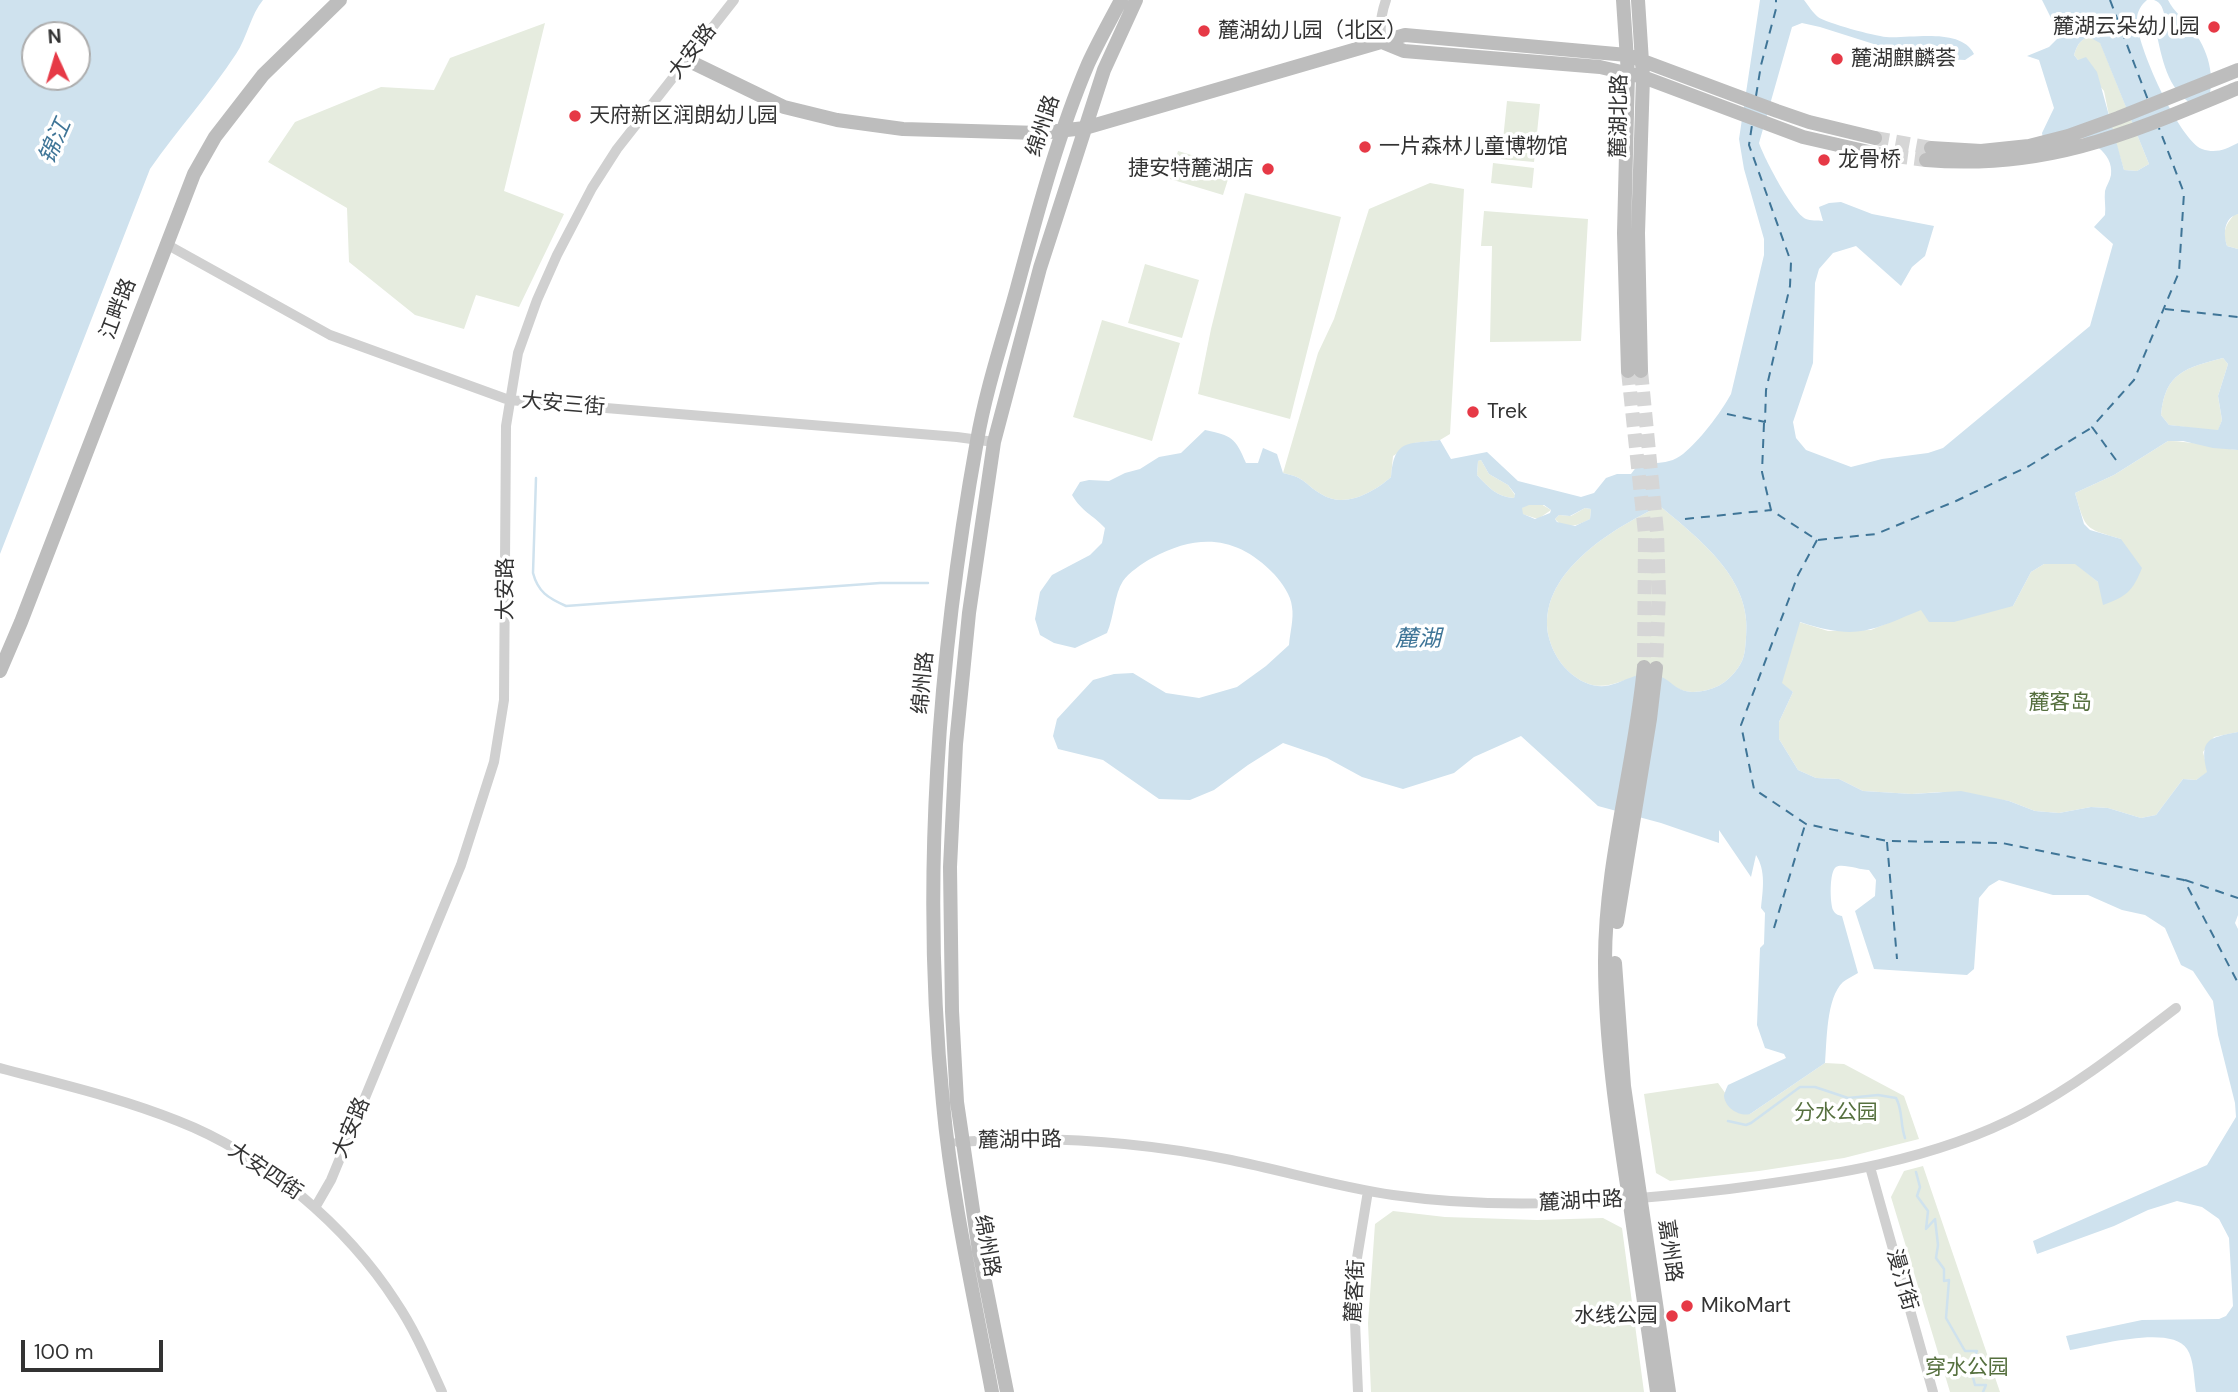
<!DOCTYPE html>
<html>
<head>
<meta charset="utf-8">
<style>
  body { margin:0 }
  #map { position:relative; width:2238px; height:1392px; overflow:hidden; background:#fff; font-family:"DM Sans",sans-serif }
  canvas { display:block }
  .north { position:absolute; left:21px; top:21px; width:70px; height:70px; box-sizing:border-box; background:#fff; border:2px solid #adadad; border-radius:50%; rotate:356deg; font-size:19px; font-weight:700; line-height:28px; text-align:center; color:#333 }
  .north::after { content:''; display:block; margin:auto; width:24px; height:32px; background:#e63946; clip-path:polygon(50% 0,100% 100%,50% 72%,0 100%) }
  .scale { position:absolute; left:21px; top:1340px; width:142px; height:32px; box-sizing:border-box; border:4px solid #333; border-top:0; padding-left:9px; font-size:21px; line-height:24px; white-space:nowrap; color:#333; -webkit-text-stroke:5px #fff; paint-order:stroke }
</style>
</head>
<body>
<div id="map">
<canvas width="2238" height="1392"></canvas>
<div class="north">N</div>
<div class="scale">100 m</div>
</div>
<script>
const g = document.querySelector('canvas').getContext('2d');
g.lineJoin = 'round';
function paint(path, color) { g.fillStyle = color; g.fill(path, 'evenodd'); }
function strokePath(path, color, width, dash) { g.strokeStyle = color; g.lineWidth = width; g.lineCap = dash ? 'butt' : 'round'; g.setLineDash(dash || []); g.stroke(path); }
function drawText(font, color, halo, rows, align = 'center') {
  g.font = font + ' "DM Sans","Noto Sans SC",sans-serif'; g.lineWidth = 7; g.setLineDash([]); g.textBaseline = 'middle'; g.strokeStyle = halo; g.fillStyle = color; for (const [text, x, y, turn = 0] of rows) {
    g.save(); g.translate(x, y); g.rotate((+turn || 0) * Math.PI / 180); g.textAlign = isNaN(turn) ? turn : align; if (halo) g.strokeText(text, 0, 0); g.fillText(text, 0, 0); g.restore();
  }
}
const green = new Path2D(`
  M545,23L504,191L564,214L519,307L476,295L464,329L415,315L349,262L347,208L268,162L295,122L381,87L434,90L450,58Z
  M2089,37L2100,42L2149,164L2137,171L2124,170L2112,130L2104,91L2074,55C2077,46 2079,40 2089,37Z
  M1507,101L1540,104L1534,162L1501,159Z
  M1178,151L1232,167L1223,195L1170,179Z
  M1493,163L1534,168L1532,188L1491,183Z
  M1430,183L1464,189L1450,434L1440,440L1414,443L1393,456L1391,477C1373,493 1344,509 1321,494C1303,483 1306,478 1283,473L1318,353L1334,319L1369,209Z
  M1245,193L1341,217L1290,419L1198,394L1211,329Z
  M1484,211L1588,219L1581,341L1490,342L1492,246H1481Z
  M2238,214V249L2227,246C2222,233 2225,225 2234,215Z
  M1145,264L1199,280L1182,338L1128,323Z
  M1102,320L1180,343L1152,441L1073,417Z
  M2223,358L2228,364L2218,396L2222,420L2218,431L2169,425L2161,415C2165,372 2186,368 2223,358Z
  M2168,441C2192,441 2215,448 2238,450V732L2214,737L2203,752L2208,772L2196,780L2183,779L2156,815L2141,818L2108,808L2091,807L2059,813L2035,811L2009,801L1940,792L1912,794L1863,791L1839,779L1816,778L1798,770L1779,739V722L1793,692L1781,684L1799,622L1828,631L1871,630L1921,609L2013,606L2031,572L2044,564L2075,563L2098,582L2121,539C2084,528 2086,530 2075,493L2114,475Z
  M1481,460L1489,474L1508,485L1515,495L1514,498C1497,497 1488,487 1477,475L1478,461Z
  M1541,504L1551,510L1538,519L1522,514V508L1526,505Z
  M1660,506C1700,540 1753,579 1746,638C1745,650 1745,658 1738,668C1728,683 1712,692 1693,692C1672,692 1670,676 1650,675C1627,674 1608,694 1584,682C1567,674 1554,657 1549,638C1534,575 1613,528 1660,506Z
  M1585,508L1591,509L1590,519C1579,525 1565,531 1555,519L1559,515L1571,516Z
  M1825,1063L1844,1064L1904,1096L1919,1139L1844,1158L1759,1171L1670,1181L1656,1173L1644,1094L1718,1083L1736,1108L1750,1114Z
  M1923,1166L2000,1392H1950L1891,1197L1904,1171Z
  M1393,1211L1445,1217L1537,1220L1603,1218L1622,1228L1644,1392H1371L1368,1323L1375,1224Z`);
const water = new Path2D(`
  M0,0H263C251,14 247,38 236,54C210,94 177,130 150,169L0,554ZM35,35H77V77H35Z
  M1760,0H1804C1808,5 1813,13 1818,17C1826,23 1875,36 1886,37C1910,39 1961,27 1974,54L1965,60L1926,58L1899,52L1820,27L1802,23L1792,27L1759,143C1764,158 1793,213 1806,219C1810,221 1818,220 1823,221L1819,207L1829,203L1841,202L1872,214L1934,226L1925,256L1912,267L1901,286L1856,246L1833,253L1819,269L1815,283L1813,363L1793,422L1796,438L1806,450L1851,467L1882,459L1928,453L1943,448L2090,326L2113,244L2094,227L2105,215C2106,207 2104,199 2105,191C2106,186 2110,181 2111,175C2114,151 2088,141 2071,131L2043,138L2042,133L2054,108L2039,60L2027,56L2049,47L2060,36L2042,0H2147C2141,5 2137,12 2137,19C2135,43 2180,141 2202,149C2216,154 2226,149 2238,143V214C2224,218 2223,233 2227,246L2238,249V450L2213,448L2183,441H2168L2114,475L2075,493L2084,524L2090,530L2121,539L2142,568C2133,591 2126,597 2103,605L2098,582L2075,564H2044L2031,572L2013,606L1954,622H1929L1921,610C1868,632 1856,640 1800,622L1782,683L1793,692L1779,722V739L1798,770L1816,778L1839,779L1863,791L1912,794L1961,791L2009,801L2035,811L2059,813L2091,807L2108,808L2141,818L2156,815L2183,779L2196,780L2207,772C2199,739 2208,738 2238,732V915L2235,923L2238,929V1392H2196C2194,1380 2194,1359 2187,1349C2171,1324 2095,1346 2070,1350L2066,1336L2142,1320L2219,1319L2226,1316L2233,1306L2229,1238L2219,1219L2202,1207L2177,1201L2148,1210L2114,1226L2037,1254L2033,1241L2207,1165L2236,1117L2235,1103L2218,1035L2213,1001L2193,971L2181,965L2165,928L2145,915L2122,910L2088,895H2053L1999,880L1989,886L1979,898L1974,969L1967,975L1874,969L1855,911L1875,896L1876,880L1869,870C1860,870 1842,863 1836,867C1829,872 1830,903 1833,910C1836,915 1838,915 1842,916L1858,973C1853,976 1847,979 1843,982C1826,998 1827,1041 1825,1063L1750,1114C1740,1117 1725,1108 1724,1096C1724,1094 1727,1087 1728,1085L1786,1058L1784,1054L1765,1048L1757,1025L1760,948L1764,944L1765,913L1761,908C1763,889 1766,871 1756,855L1751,877L1719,830V843L1661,823L1598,806L1521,736L1474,757L1454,773L1403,789L1362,777L1327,758L1283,743L1248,765L1214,790L1190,800L1159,799L1103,760L1058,749L1053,736L1057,719L1093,680L1114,674L1133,673L1166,693L1199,698L1237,687L1266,666L1289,645C1290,633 1294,618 1292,607C1291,595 1282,583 1274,574C1237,536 1199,533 1152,558C1143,563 1128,573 1123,581C1114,595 1114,617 1107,633L1075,648L1054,643L1040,635L1035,619L1040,592L1052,575L1090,555L1102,543L1105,528C1092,514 1082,512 1072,495L1080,482L1089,480L1109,481L1125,473L1140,469L1159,457L1181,453L1205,430C1232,436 1235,437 1246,463H1258L1263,448L1277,454L1283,473C1306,478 1303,483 1321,494C1344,509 1373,493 1391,477C1394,439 1407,444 1440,440L1451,459L1487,452L1518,481L1581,497L1594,493L1606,478L1617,474H1631L1640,462C1654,464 1671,464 1683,454C1700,440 1720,414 1731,394L1764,255V239L1744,169L1739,139ZM2089,37L2100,43L2149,164L2137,171L2124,170L2097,72L2086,57L2078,60L2074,55C2077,46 2079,40 2089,37ZM2223,358L2228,364L2218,396L2222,420L2218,430L2169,425L2161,415C2165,372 2186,368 2223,358ZM1481,460L1489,474L1508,485L1515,494L1514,498C1497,497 1488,487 1477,475L1478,461ZM1529,505H1544L1551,510L1550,513L1535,519L1523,514L1522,508ZM1660,506C1700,540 1753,579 1746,638C1745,650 1745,658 1738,668C1728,683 1712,692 1693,692C1674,692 1669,676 1656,676C1649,675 1641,674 1635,676C1617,682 1605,692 1584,682C1567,674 1554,657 1549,638C1534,575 1613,528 1660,506ZM1585,508L1591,509L1590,519L1575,526L1557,522L1555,519L1559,515L1570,516Z
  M2154,0H2168C2174,12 2184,19 2192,29C2208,49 2216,77 2208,101L2192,104C2167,89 2162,58 2156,31L2165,18C2163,9 2162,3 2154,0Z`);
const stream = new Path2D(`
  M536,478L533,573C538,592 548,598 566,606L880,583H928
  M1728,1121L1746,1125L1751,1123L1800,1087H1815L1848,1098L1878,1095L1896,1098C1903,1110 1900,1124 1905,1138
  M1916,1172L1920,1187L1917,1196L1928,1211L1926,1229L1935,1219L1938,1245L1936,1258L1944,1269V1281L1949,1280L1946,1318L1965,1351H1977L1970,1366L1975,1385H1986L1983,1392`);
const ferry = new Path2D(`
  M2110,0L2148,100
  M1756,96L1761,65L1776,9V0
  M2165,309L2238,317
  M1727,414L1765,422L1766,390L1790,286L1791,262L1749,145L1752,125
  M1764,423L1762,472L1771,510L1817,540L1876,534L1956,501L2029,466L2091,428
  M2116,460L2092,427L2134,380L2179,272L2184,193L2159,128
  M1685,519L1771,510
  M1817,540L1798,575L1741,725L1754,789L1806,824L1887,841L2002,843L2184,880L2238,983
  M1887,842L1897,959
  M2185,880L2238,898
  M1774,928L1805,825`);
const secondaryTunnel = new Path2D(`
  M1875,138L1931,148
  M1873,153L1926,160
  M1628,371L1645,534L1644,667
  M1641,371L1657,532L1659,594L1656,668`);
const street = new Path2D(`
  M1382,42C1379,27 1381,14 1386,0
  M166,244L330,335L509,400L957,437L994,442
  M0,1068C60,1084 121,1098 178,1121C263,1154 347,1226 396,1302C415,1330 428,1361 442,1392
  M958,1142C1049,1135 1142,1142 1231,1160C1285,1171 1338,1187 1393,1195C1505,1211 1617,1202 1729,1189C1829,1176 1933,1161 2024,1113C2079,1084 2126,1046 2176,1008
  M1870,1167L1933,1392
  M316,1206L331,1180L461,865L494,762L504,700L506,426L518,353L537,300L557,255L592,188L617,149L734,0
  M1358,1392L1354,1299L1357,1258L1368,1191`);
const secondary = new Path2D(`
  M1623,0L1628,74L1624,233L1628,371
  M1638,0L1643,77L1638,233L1641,371
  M1382,42L1404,51L1600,67L1643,77L1803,137L1873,153
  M687,60L784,107L837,120L903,129L1039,133L1085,128L1405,35L1627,55L1777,111L1809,122L1875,138
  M1931,148L1981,151L2029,146L2068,136L2118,118L2238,70
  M1926,160C2047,170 2130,133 2238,88
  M1644,667C1635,765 1605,862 1605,961C1605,1040 1617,1120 1629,1198C1638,1263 1648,1327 1657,1392
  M0,671L21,622L194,174L215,137L263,75L340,0
  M1617,922L1650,719L1656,668
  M1615,963L1624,1086L1669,1392
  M992,1392C974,1296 952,1200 943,1103C921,885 938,656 977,441C986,389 1003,339 1017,288C1037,214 1058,134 1088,64C1098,42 1110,21 1121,0
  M1007,1392L979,1251L957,1102L952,1011L950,867L956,744L969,613L994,442L1040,268L1104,70L1136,0`);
const markers = [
  [2214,27,7,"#e63946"],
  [1204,31,7,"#e63946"],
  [1837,59,7,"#e63946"],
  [575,116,7,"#e63946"],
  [1365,147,7,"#e63946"],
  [1824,160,7,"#e63946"],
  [1268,169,7,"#e63946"],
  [1473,412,7,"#e63946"],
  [1687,1306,7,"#e63946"],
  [1672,1316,7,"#e63946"]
];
const poiNames = [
  ["麓湖云朵幼儿园",2200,27,"right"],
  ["麓湖幼儿园（北区）",1218,31],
  ["麓湖麒麟荟",1851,59],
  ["天府新区润朗幼儿园",589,116],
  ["一片森林儿童博物馆",1379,147],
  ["龙骨桥",1838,160],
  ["捷安特麓湖店",1254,169,"right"],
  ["Trek",1487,412],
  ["MikoMart",1701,1306],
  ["水线公园",1658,1316,"right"]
];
const streetNames = [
  ["大安路",693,52,-52],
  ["麓湖北路",1620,116,-89],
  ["绵州路",1044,126,-72],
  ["江畔路",119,309,-69],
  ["大安三街",563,405,5],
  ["大安路",506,589,-90],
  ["绵州路",924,683,-85],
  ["大安路",352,1128,-67],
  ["麓湖中路",1020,1141,-1],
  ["大安四街",265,1172,34],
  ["麓湖中路",1581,1202,-3],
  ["绵州路",986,1246,80],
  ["嘉州路",1669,1251,82],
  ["漫汀街",1901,1280,74],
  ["麓客街",1356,1291,-87]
];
const parkNames = [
  ["麓客岛",2060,703],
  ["分水公园",1836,1113],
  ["穿水公园",1967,1368]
];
const waterNames = [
  ["锦江",56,142,-66],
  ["麓湖",1418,640]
];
paint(green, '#e6ecdf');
paint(water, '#cfe2ee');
strokePath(stream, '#cfe2ee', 2.5);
strokePath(ferry, '#3f7597', 2, [9, 7]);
strokePath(secondaryTunnel, '#d6d6d6', 14, [14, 7]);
strokePath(street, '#d0d0d0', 10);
strokePath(secondary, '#bdbdbd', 14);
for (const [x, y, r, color] of markers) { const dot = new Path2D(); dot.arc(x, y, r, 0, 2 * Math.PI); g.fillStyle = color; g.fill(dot); strokePath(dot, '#fff', 2.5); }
drawText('21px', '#333', '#fff', poiNames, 'left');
drawText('21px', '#333', '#fff', streetNames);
drawText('21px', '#56703f', '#fff', parkNames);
drawText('italic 23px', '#3f7597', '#fff', waterNames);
</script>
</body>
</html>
